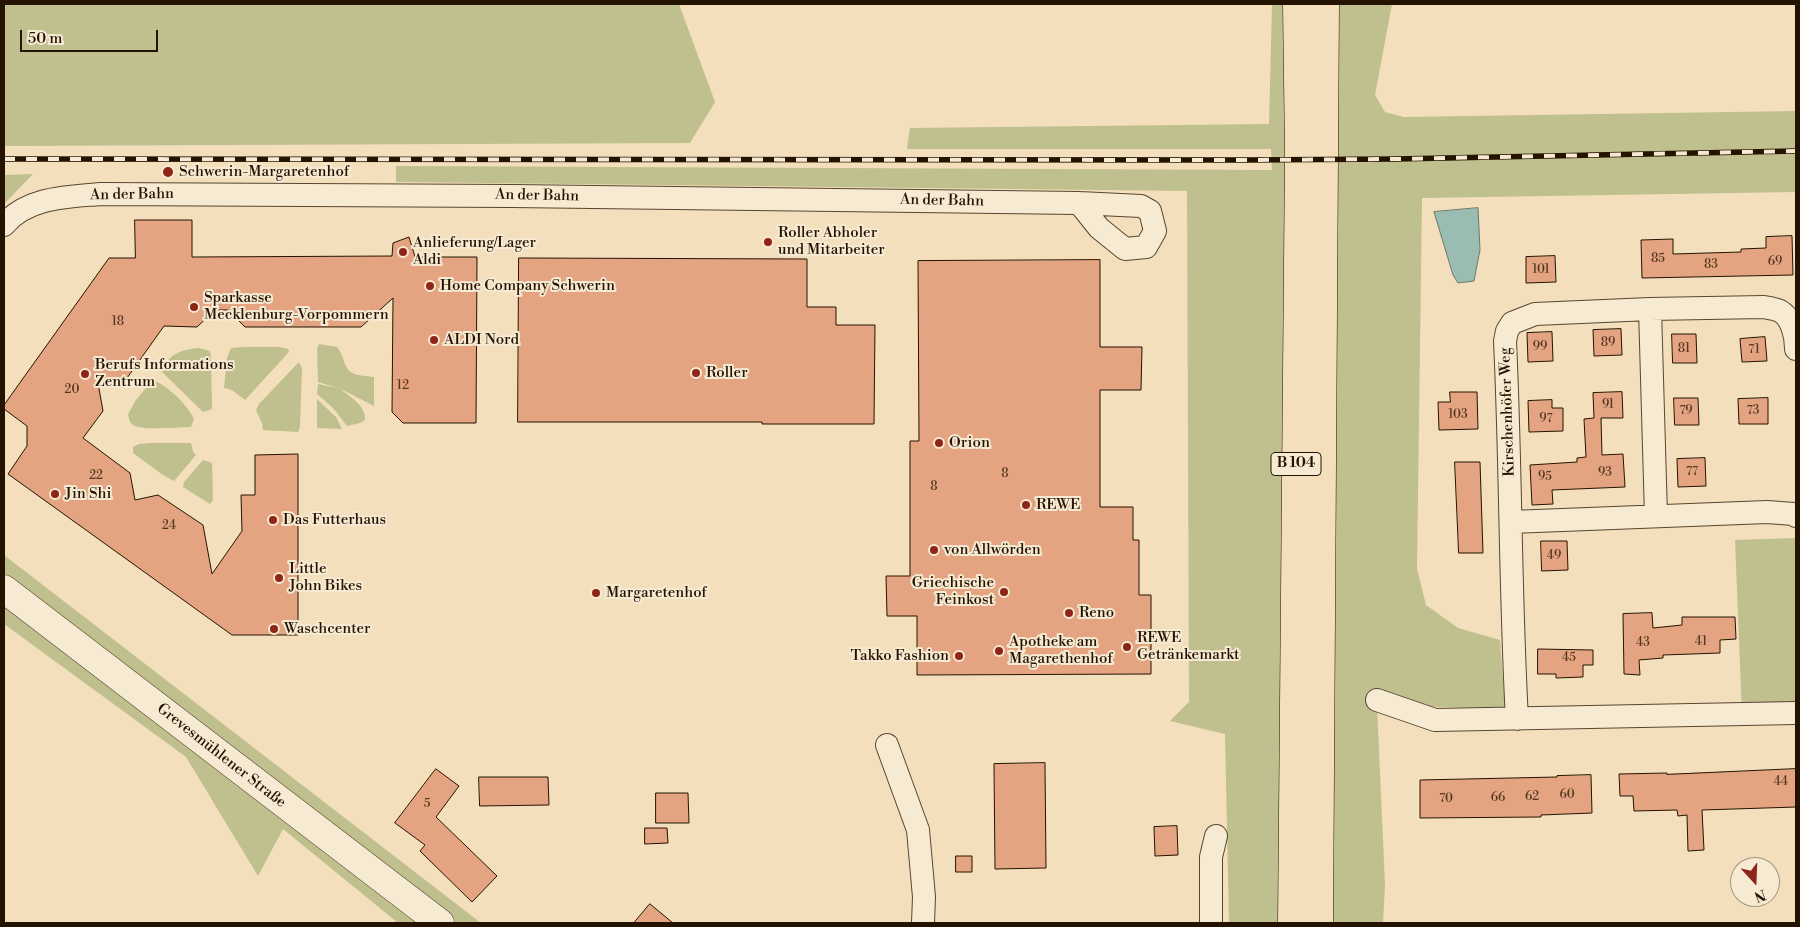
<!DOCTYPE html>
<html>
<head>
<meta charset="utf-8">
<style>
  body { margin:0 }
  #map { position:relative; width:1800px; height:927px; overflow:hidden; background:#f3dfbc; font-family:"Libre Bodoni",serif }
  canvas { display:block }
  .frame { position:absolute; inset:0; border:5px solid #241300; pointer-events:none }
  .north { position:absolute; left:1730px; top:857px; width:50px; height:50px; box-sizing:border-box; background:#f7ead3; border:1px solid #a3947f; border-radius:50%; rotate:160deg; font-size:14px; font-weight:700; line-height:20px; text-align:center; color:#241300 }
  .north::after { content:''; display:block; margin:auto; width:18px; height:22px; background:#8f2418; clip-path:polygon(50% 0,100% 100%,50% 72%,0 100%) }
  .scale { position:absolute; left:20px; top:30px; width:138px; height:22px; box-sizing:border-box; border:2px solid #241300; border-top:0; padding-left:6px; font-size:15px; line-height:18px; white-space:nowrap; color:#241300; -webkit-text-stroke:4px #f7ead3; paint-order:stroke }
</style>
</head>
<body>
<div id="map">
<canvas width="1800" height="927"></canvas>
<div class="frame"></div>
<div class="north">N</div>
<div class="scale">50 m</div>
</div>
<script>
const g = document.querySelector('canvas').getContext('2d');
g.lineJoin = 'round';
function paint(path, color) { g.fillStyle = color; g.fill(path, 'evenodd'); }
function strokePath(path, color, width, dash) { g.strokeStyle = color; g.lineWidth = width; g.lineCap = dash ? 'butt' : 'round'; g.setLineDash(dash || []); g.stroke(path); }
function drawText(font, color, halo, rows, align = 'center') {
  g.font = font + ' "Libre Bodoni",serif'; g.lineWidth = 4; g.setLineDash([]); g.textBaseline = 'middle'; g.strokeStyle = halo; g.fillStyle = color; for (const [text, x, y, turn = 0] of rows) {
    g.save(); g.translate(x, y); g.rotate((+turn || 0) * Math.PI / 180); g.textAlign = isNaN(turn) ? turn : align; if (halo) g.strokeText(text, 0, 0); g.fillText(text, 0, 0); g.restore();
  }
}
const green = new Path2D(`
  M4,4H679L715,102L690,143L4,146Z
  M1272,4H1392L1375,95L1385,112L1404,117L1796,111V192L1422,198L1417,569L1426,605L1458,628L1500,640L1505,708L1377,706L1385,885L1383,923H1229L1225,734L1170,721L1189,702L1187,191L396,182V166L1272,170L1271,149H907L910,128L1269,124Z
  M33,174L4,204V175Z
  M319,344L337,347C341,352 342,355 344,362C349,377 361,375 374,377V406L339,388C349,396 366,405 365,420L360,423L347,426L333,408L317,394L318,384L338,388L318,382L317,349Z
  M243,347H279L288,349L289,352L245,400L232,390L224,388L227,358L231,348Z
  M199,348L210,351L211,358L212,409L203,412L162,372C167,354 183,349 199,348Z
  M299,362L302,368L300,427L298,432L263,430L262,423L256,410L259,404Z
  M153,380C169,387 186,403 194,419L191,427C178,427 142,431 133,425C129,423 129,418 128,414L136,400Z
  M317,399L336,417L342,429L317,428Z
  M152,443H191L193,452L196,455L174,481L163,475L133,453V447L139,444Z
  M203,460L212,463L213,500L210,504L183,487L184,482Z
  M1796,538V713L1742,714L1735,540Z
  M4,555L481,923H398L283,829L258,876L186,757L4,624Z`);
const water = new Path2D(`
  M1478,208L1480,250L1474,281L1458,283L1453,275L1434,212Z`);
const building = new Path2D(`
  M135,220H192V257L392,256L393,243L409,237L415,257H477L476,423H403L392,412L393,298L361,327H245L228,310H215L197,327L164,326L127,378L98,383L103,411L83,438L130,473L135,500L158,495L203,525L212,574L242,531L241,495H255V455L298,454V635H232L8,474L27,446V426L4,409V405L109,258H135Z
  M1792,236L1793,275L1642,278L1641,240L1673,239V254L1741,252V249L1766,248V237Z
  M1555,256L1556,282L1526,283V257Z
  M519,258L807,259V307H836V325H875L874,424H762V422H518Z
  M1100,260V347H1142L1141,390H1100V507H1133V540H1139V595H1151V674L917,675V616H887L886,576H910V441H919L918,261Z
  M1621,329L1622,355L1594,356L1593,330Z
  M1552,332L1553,361L1528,362L1527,333Z
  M1672,334H1696L1697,363H1673Z
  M1765,337L1767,361L1742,362L1740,339Z
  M1450,392H1477L1478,429L1439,430L1438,402H1450Z
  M1622,392L1623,418H1601L1602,455L1623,454L1625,487L1552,490L1553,504L1532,505L1530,465L1577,462V458L1586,457L1584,419L1594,418L1593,393Z
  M1674,398H1698L1699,425H1675Z
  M1768,398V424H1739L1738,399Z
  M1552,400V408H1563V431L1529,432L1528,401Z
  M1705,458L1706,486L1678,487L1677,459Z
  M1455,462H1480L1483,553H1459Z
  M1541,541H1567L1568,570L1542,571Z
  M1652,613L1653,628L1682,625V617H1735L1736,639L1720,640V653L1663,655V658L1639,660L1640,675L1624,674L1623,614Z
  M1538,649L1593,650V665H1583V677L1556,678V674H1538Z
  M1045,763L1046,868L995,869L994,764Z
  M436,769L459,786L436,817L497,876L472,902L420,851L425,845L395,823Z
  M1796,769V807L1702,810L1704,850L1688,851L1687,815L1678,816L1677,810L1634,811L1633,796H1620L1619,774L1667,773V774Z
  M1591,775L1592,813L1541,815V817L1420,818V780L1557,777V776Z
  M479,777H548L549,805L480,806Z
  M656,793H688L689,823H656Z
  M1177,826L1178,855L1155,856L1154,827Z
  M645,828H667L668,843L645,844Z
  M956,856H972V872H956Z
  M650,904L673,923H634Z`);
const minor = new Path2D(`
  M4,225C27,197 67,197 100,194L512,196L1079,203L1141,206L1150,211L1155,231L1146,247L1125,249L1099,228L1079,203
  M1650,309L1656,516
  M1511,522L1767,512L1794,514L1796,516
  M1377,700L1435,720L1796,713
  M1517,719C1510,593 1511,467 1505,341L1507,331L1512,323L1535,314L1650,309L1764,307C1769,308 1776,309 1780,311C1792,318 1796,336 1796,349
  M887,745L918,830L924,897L923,923
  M1211,923V857L1216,836`);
const tertiary = new Path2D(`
  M4,589L440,923`);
const trunk = new Path2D(`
  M1292,923L1299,154L1297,4
  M1319,923L1325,4`);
const rail = new Path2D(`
  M4,159L1247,160L1396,159L1796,151`);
const markers = [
  [168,172,6,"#8f2418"],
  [768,242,5,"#8f2418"],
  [403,252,5,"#8f2418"],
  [430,286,5,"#8f2418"],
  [194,307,5,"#8f2418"],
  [434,340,5,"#8f2418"],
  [696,373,5,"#8f2418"],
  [85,374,5,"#8f2418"],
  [939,443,5,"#8f2418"],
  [55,494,5,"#8f2418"],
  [1026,505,5,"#8f2418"],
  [273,520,5,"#8f2418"],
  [934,550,5,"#8f2418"],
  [279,578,5,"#8f2418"],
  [1004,592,5,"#8f2418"],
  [596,593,5,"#8f2418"],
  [1069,613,5,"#8f2418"],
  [274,629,5,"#8f2418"],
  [1127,647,5,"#8f2418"],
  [999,651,5,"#8f2418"],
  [959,656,5,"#8f2418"]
];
const numberNames = [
  ["85",1658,259],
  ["69",1775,262],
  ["83",1711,265],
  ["101",1541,270],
  ["18",118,322],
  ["89",1608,343],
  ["99",1540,347],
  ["81",1684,349],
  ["71",1754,350],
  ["12",403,386],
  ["20",72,390],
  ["91",1608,405],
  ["79",1686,411],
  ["73",1753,411],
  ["103",1458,415],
  ["97",1546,419],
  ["77",1692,472],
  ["93",1605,473],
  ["8",1005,474],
  ["22",96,476],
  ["95",1545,477],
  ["8",934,487],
  ["24",169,526],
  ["49",1554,556],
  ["41",1701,642],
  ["43",1643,643],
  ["45",1569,658],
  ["44",1781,782],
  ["60",1567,795],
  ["62",1532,797],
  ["66",1498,798],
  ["70",1446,799],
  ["5",427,804]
];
const shields = [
  [1296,464,50]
];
const shieldNames = [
  ["B 104",1296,464]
];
const poiNames = [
  ["Schwerin-Margaretenhof",179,172],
  ["Roller Abholer",778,233],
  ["und Mitarbeiter",778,250],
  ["Anlieferung/Lager",413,243],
  ["Aldi",413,260],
  ["Home Company Schwerin",440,286],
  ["Sparkasse",204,298],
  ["Mecklenburg-Vorpommern",204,315],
  ["ALDI Nord",444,340],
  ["Berufs Informations",95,365],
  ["Zentrum",95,382],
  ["Roller",706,373],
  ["Orion",949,443],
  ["Jin Shi",65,494],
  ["REWE",1036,505],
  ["Das Futterhaus",283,520],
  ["von Allwörden",944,550],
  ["Little",289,569],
  ["John Bikes",289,586],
  ["Griechische",994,583,"right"],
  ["Feinkost",994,600,"right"],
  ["Margaretenhof",606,593],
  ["Reno",1079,613],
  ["Waschcenter",284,629],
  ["REWE",1137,638],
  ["Getränkemarkt",1137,655],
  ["Apotheke am",1009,642],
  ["Magarethenhof",1009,659],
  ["Takko Fashion",949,656,"right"]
];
const streetNames = [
  ["An der Bahn",132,195,-1],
  ["An der Bahn",537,196,1],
  ["An der Bahn",942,201,1],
  ["Kirschenhöfer Weg",1508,412,-92],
  ["Grevesmühlener Straße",221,756,38]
];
paint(green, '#bfc08d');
paint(water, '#9bbcb2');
strokePath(water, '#6b786b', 1);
paint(building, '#e4a481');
strokePath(building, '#241300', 1);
strokePath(minor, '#58462f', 24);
strokePath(tertiary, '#58462f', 29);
strokePath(trunk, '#241300', 29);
strokePath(minor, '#f7ead3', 22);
strokePath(tertiary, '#f7ead3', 28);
strokePath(trunk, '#f3dfbc', 28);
strokePath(rail, '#241300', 5.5);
strokePath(rail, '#f7ead3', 4, [11]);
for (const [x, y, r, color] of markers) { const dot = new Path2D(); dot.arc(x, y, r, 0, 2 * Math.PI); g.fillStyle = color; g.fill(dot); strokePath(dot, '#f7ead3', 2); }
drawText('12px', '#543720', null, numberNames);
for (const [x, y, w] of shields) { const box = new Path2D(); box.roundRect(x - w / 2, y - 11.5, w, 23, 4); g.fillStyle = '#f7ead3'; g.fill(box); strokePath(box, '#241300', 1); }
drawText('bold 14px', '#241300', null, shieldNames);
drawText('15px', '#241300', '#f7ead3', poiNames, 'left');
drawText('15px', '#241300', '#f7ead3', streetNames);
</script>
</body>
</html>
